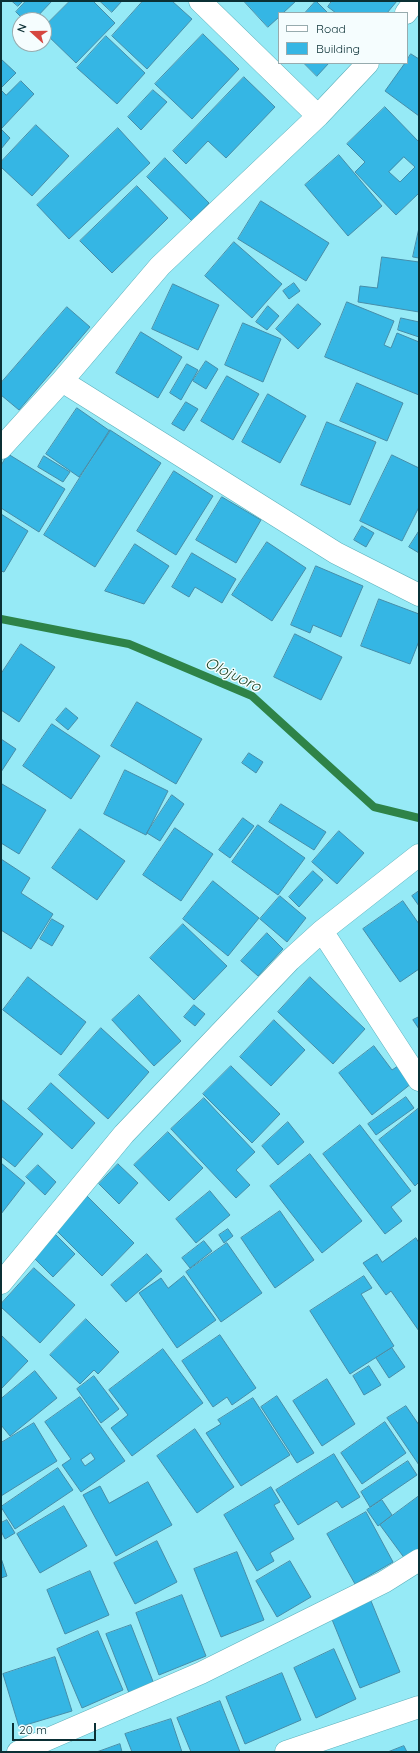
<!DOCTYPE html>
<html>
<head>
<meta charset="utf-8">
<style>
  body { margin:0 }
  #map { position:relative; width:420px; height:1753px; overflow:hidden; background:#96eaf6; font-family:Quicksand,sans-serif }
  canvas { display:block }
  .frame { position:absolute; inset:0; border:2px solid #0b3035; pointer-events:none }
  .legend { position:absolute; left:278px; top:12px; width:130px; height:52px; box-sizing:border-box; background:#f5fdfe; border:1px solid #97abae; margin:0; padding:5px 7px; list-style:none; font-size:12px; color:#0b3035 }
  .legend li { display:flex; align-items:center; gap:8px; height:20px }
  .legend b { width:20px; border:1px solid #97abae }
  .north { position:absolute; left:12px; top:12px; width:40px; height:40px; box-sizing:border-box; background:#f5fdfe; border:1px solid #97abae; border-radius:50%; rotate:291deg; font-size:11px; font-weight:700; line-height:16px; text-align:center; color:#0b3035 }
  .north::after { content:''; display:block; margin:auto; width:14px; height:18px; background:#d54740; clip-path:polygon(50% 0,100% 100%,50% 72%,0 100%) }
  .scale { position:absolute; left:12px; top:1723px; width:84px; height:18px; box-sizing:border-box; border:2px solid #0b3035; border-top:0; padding-left:5px; font-size:12px; line-height:14px; white-space:nowrap; color:#0b3035; -webkit-text-stroke:3px #f5fdfe; paint-order:stroke }
</style>
</head>
<body>
<div id="map">
<canvas width="420" height="1753"></canvas>
<div class="frame"></div>
<ul class="legend">
<li><b style="height:5px;background:#fff"></b>Road</li>
<li><b style="height:11px;background:#35b6e4"></b>Building</li>
</ul>
<div class="north">N</div>
<div class="scale">20 m</div>
</div>
<script>
const g = document.querySelector('canvas').getContext('2d');
g.lineJoin = 'round';
function strokePath(path, color, width, dash) { g.strokeStyle = color; g.lineWidth = width; g.lineCap = dash ? 'butt' : 'round'; g.setLineDash(dash || []); g.stroke(path); }
function paint(path, color) { g.fillStyle = color; g.fill(path, 'evenodd'); }
function drawText(font, color, halo, rows, align = 'center') {
  g.font = font + ' Quicksand,sans-serif'; g.lineWidth = 3; g.setLineDash([]); g.textBaseline = 'middle'; g.strokeStyle = halo; g.fillStyle = color; for (const [text, x, y, turn = 0] of rows) {
    g.save(); g.translate(x, y); g.rotate((+turn || 0) * Math.PI / 180); g.textAlign = isNaN(turn) ? turn : align; if (halo) g.strokeText(text, 0, 0); g.fillText(text, 0, 0); g.restore();
  }
}
const stream = new Path2D(`
  M1,619L129,644L252,696L374,807L419,818`);
const building = new Path2D(`
  M12,1H23L18,6Z
  M26,1H52L34,20H24L16,12Z
  M70,1H93L115,23L76,63L44,32V27Z
  M100,1H122L112,12Z
  M143,1H172L192,19L147,69L112,36Z
  M244,1H296L283,13H279V17L268,27Z
  M316,1L328,13H305Z
  M332,1H397L387,13H336L328,7Z
  M203,34L239,69L192,119L155,84Z
  M106,36L145,73L117,104L77,68Z
  M411,54L419,59V116L385,91L405,63H407V60Z
  M1,59L16,73L1,88Z
  M304,63H329L317,76Z
  M244,77L275,107L226,158L208,141L186,164L173,151Z
  M21,81L34,94L1,129V90L6,95Z
  M153,90L167,102L141,130L128,117Z
  M385,107L419,142V193L396,215L355,172L365,162L347,144ZM404,157L415,167L400,182L389,172Z
  M36,125L69,156L32,196L1,167V162Z
  M118,128L150,163L69,239L37,205Z
  M1,129L10,138L1,149Z
  M339,155L382,206L348,236L305,185Z
  M165,158L209,203L192,221L147,177Z
  M137,186L168,218L112,273L80,241Z
  M261,201L329,243L306,281L238,239Z
  M419,228V258L413,257Z
  M234,242L282,284L252,318L205,276Z
  M382,257L419,262V312L358,302L360,286L377,288Z
  M294,283L300,291L289,299L283,291Z
  M173,284L219,305L198,350L152,329Z
  M347,302L394,321L384,345L391,348L397,333L419,342V395L325,357Z
  M298,304L321,324L298,349L276,329Z
  M268,306L279,316L267,330L256,322Z
  M67,307L90,327L19,410L1,395V383Z
  M401,318L419,322V337L398,330Z
  M243,323L281,339L263,382L225,365Z
  M141,332L182,357L158,398L116,373Z
  M206,361L218,369L206,389L193,381Z
  M187,364L198,370L181,400L170,393Z
  M227,376L259,394L233,440L201,421Z
  M357,383L403,403L387,441L340,421Z
  M268,394L306,416L280,463L242,442Z
  M186,402L198,409L184,431L172,424Z
  M77,408L110,431L79,477L46,454Z
  M327,422L376,442L350,505L301,485Z
  M110,430L161,463L95,567L44,535Z
  M8,454L65,489L39,532L1,508V466Z
  M392,455L419,468V507L402,541L360,521Z
  M44,456L70,472L63,482L38,467Z
  M174,471L213,496L176,555L137,531Z
  M222,497L261,520L236,563L196,540Z
  M1,514L28,531L4,572L1,571Z
  M362,526L374,533L366,547L354,540Z
  M419,531V553L409,547Z
  M267,542L306,568L272,621L232,595Z
  M135,544L169,566L144,604L105,591Z
  M192,553L236,579L222,603L195,587L189,597L172,587Z
  M316,566L363,586L341,637L313,625L310,633L291,625Z
  M379,599L419,614V641L410,664L361,646Z
  M295,634L342,657L321,700L274,677Z
  M21,644L55,667L19,722L1,710V674Z
  M137,702L202,739L176,784L111,746Z
  M66,708L78,718L68,730L56,720Z
  M52,724L100,756L71,799L23,766Z
  M1,739L16,749L1,772Z
  M249,753L263,762L256,773L242,763Z
  M125,770L168,791L146,835L104,814Z
  M2,784L46,810L19,854L1,843Z
  M172,795L184,804L160,841L147,833Z
  M281,804L326,832L314,850L269,822Z
  M243,818L254,826L230,858L219,850Z
  M258,825L305,858L278,895L232,862Z
  M175,828L213,854L181,901L143,875Z
  M80,829L125,861L97,900L52,868Z
  M339,831L364,853L337,884L312,862Z
  M1,859L30,878L21,893L53,914L31,949L1,930Z
  M313,871L323,880L299,907L289,897Z
  M213,881L259,918L228,956L183,919Z
  M419,891V906L412,896Z
  M280,896L306,918L287,942L260,919Z
  M403,901L419,924V969L400,982L363,929Z
  M52,919L64,926L52,946L40,939Z
  M183,924L227,966L194,1000L150,958Z
  M267,933L283,949L258,976L241,961Z
  M28,977L86,1022L61,1055L3,1010Z
  M310,977L365,1029L333,1064L278,1012Z
  M139,995L181,1041L154,1066L112,1020Z
  M194,1005L205,1014L195,1026L184,1017Z
  M419,1017V1029L413,1020Z
  M274,1020L305,1050L271,1086L240,1057Z
  M101,1028L149,1072L108,1119L59,1075Z
  M374,1046L392,1070L398,1066L412,1083L372,1115L339,1073Z
  M231,1066L280,1114L252,1143L203,1094Z
  M51,1083L95,1123L72,1149L28,1109Z
  M406,1097L414,1108L376,1135L368,1124Z
  M204,1098L255,1152L236,1170L250,1185L236,1198L171,1129Z
  M1,1099L43,1134L15,1167L1,1156Z
  M419,1108V1182L415,1186L379,1140Z
  M288,1122L304,1142L278,1165L262,1146Z
  M360,1125L411,1191L391,1207L402,1221L385,1234L323,1154Z
  M168,1132L203,1168L169,1201L134,1165Z
  M310,1154L362,1221L322,1253L270,1186Z
  M1,1163L25,1183L1,1214Z
  M118,1164L138,1183L119,1204L99,1184Z
  M38,1165L56,1182L45,1195L26,1177Z
  M210,1191L230,1215L196,1243L176,1219Z
  M86,1195L134,1243L102,1276L54,1228Z
  M280,1211L314,1260L275,1288L241,1238Z
  M228,1229L233,1236L224,1243L219,1235Z
  M55,1234L75,1254L53,1277L32,1256Z
  M416,1238L419,1243V1331L391,1291L386,1295L363,1263L377,1254L382,1262Z
  M204,1241L212,1251L190,1268L182,1258Z
  M227,1243L262,1293L221,1322L186,1272Z
  M147,1254L162,1271L126,1302L111,1285Z
  M34,1268L75,1305L40,1343L1,1307V1304Z
  M184,1276L216,1320L177,1348L139,1293L161,1278L168,1288Z
  M364,1276L372,1288L361,1294L394,1346L350,1374L310,1311Z
  M86,1319L119,1352L98,1374L94,1370L80,1384L50,1355Z
  M1,1335L28,1361L1,1389Z
  M220,1335L256,1388L232,1405L227,1397L213,1407L182,1361Z
  M392,1348L405,1367L389,1378L376,1358Z
  M163,1349L203,1403L132,1456L111,1428L128,1415L109,1390Z
  M369,1366L381,1385L364,1395L353,1376Z
  M35,1371L57,1398L10,1436L1,1425V1399Z
  M94,1376L119,1409L101,1423L77,1389Z
  M327,1379L355,1424L322,1446L293,1401Z
  M277,1396L314,1453L297,1463L261,1407Z
  M80,1397L125,1461L81,1492L62,1465L71,1459L45,1422ZM91,1453L95,1459L85,1466L81,1460Z
  M253,1398L290,1455L241,1486L206,1433L221,1424L218,1420Z
  M406,1406L419,1425V1465L387,1418Z
  M385,1422L406,1453L362,1484L341,1453Z
  M34,1423L57,1461L1,1496V1443Z
  M195,1429L234,1487L197,1513L157,1456Z
  M334,1454L360,1497L342,1508L337,1501L298,1525L276,1490Z
  M408,1461L417,1475L370,1507L361,1492Z
  M58,1468L73,1490L15,1529L1,1507Z
  M148,1482L172,1525L116,1556L83,1495L100,1486L109,1503Z
  M271,1487L280,1502L274,1505L294,1539L270,1553L274,1561L257,1571L224,1515Z
  M419,1496V1556L408,1563L380,1525Z
  M382,1500L392,1515L378,1526L367,1510Z
  M64,1506L87,1546L40,1573L17,1534Z
  M366,1512L393,1562L355,1584L327,1534Z
  M7,1520L15,1533L5,1539L1,1531V1523Z
  M157,1541L177,1582L135,1604L114,1563Z
  M237,1552L264,1620L221,1637L194,1569Z
  M1,1558L7,1576L1,1578Z
  M290,1561L311,1597L277,1617L256,1581Z
  M90,1571L109,1615L65,1634L47,1590Z
  M182,1595L206,1656L159,1675L136,1613Z
  M371,1601L400,1672L360,1688L331,1617Z
  M131,1625L154,1684L129,1693L106,1634Z
  M98,1631L123,1690L82,1708L57,1649Z
  M334,1649L356,1699L316,1718L294,1668Z
  M55,1657L72,1711L19,1727L3,1674Z
  M282,1673L301,1720L245,1744L226,1697Z
  M220,1701L240,1752H191L177,1718Z
  M171,1719L182,1752H132L125,1734Z
  M120,1744L122,1752H97Z
  M404,1746L407,1752H388Z`);
const minor = new Path2D(`
  M200,1L318,116
  M406,13L415,1
  M62,381L336,553L419,595
  M1,448L62,381L160,266L318,116L368,63
  M322,931L419,1080
  M1,1283L124,1134L290,960L322,931L419,855
  M18,1752L201,1673L384,1582L419,1560
  M286,1752L419,1707`);
const waterNames = [
  ["Olojuoro",233,675,26]
];
strokePath(stream, '#2e8348', 8);
paint(building, '#35b6e4');
strokePath(building, '#468da9', 1);
strokePath(minor, '#5cb0bb', 23);
strokePath(minor, '#fff', 22);
drawText('italic 15px', '#143d1b', '#f5fdfe', waterNames);
</script>
</body>
</html>
